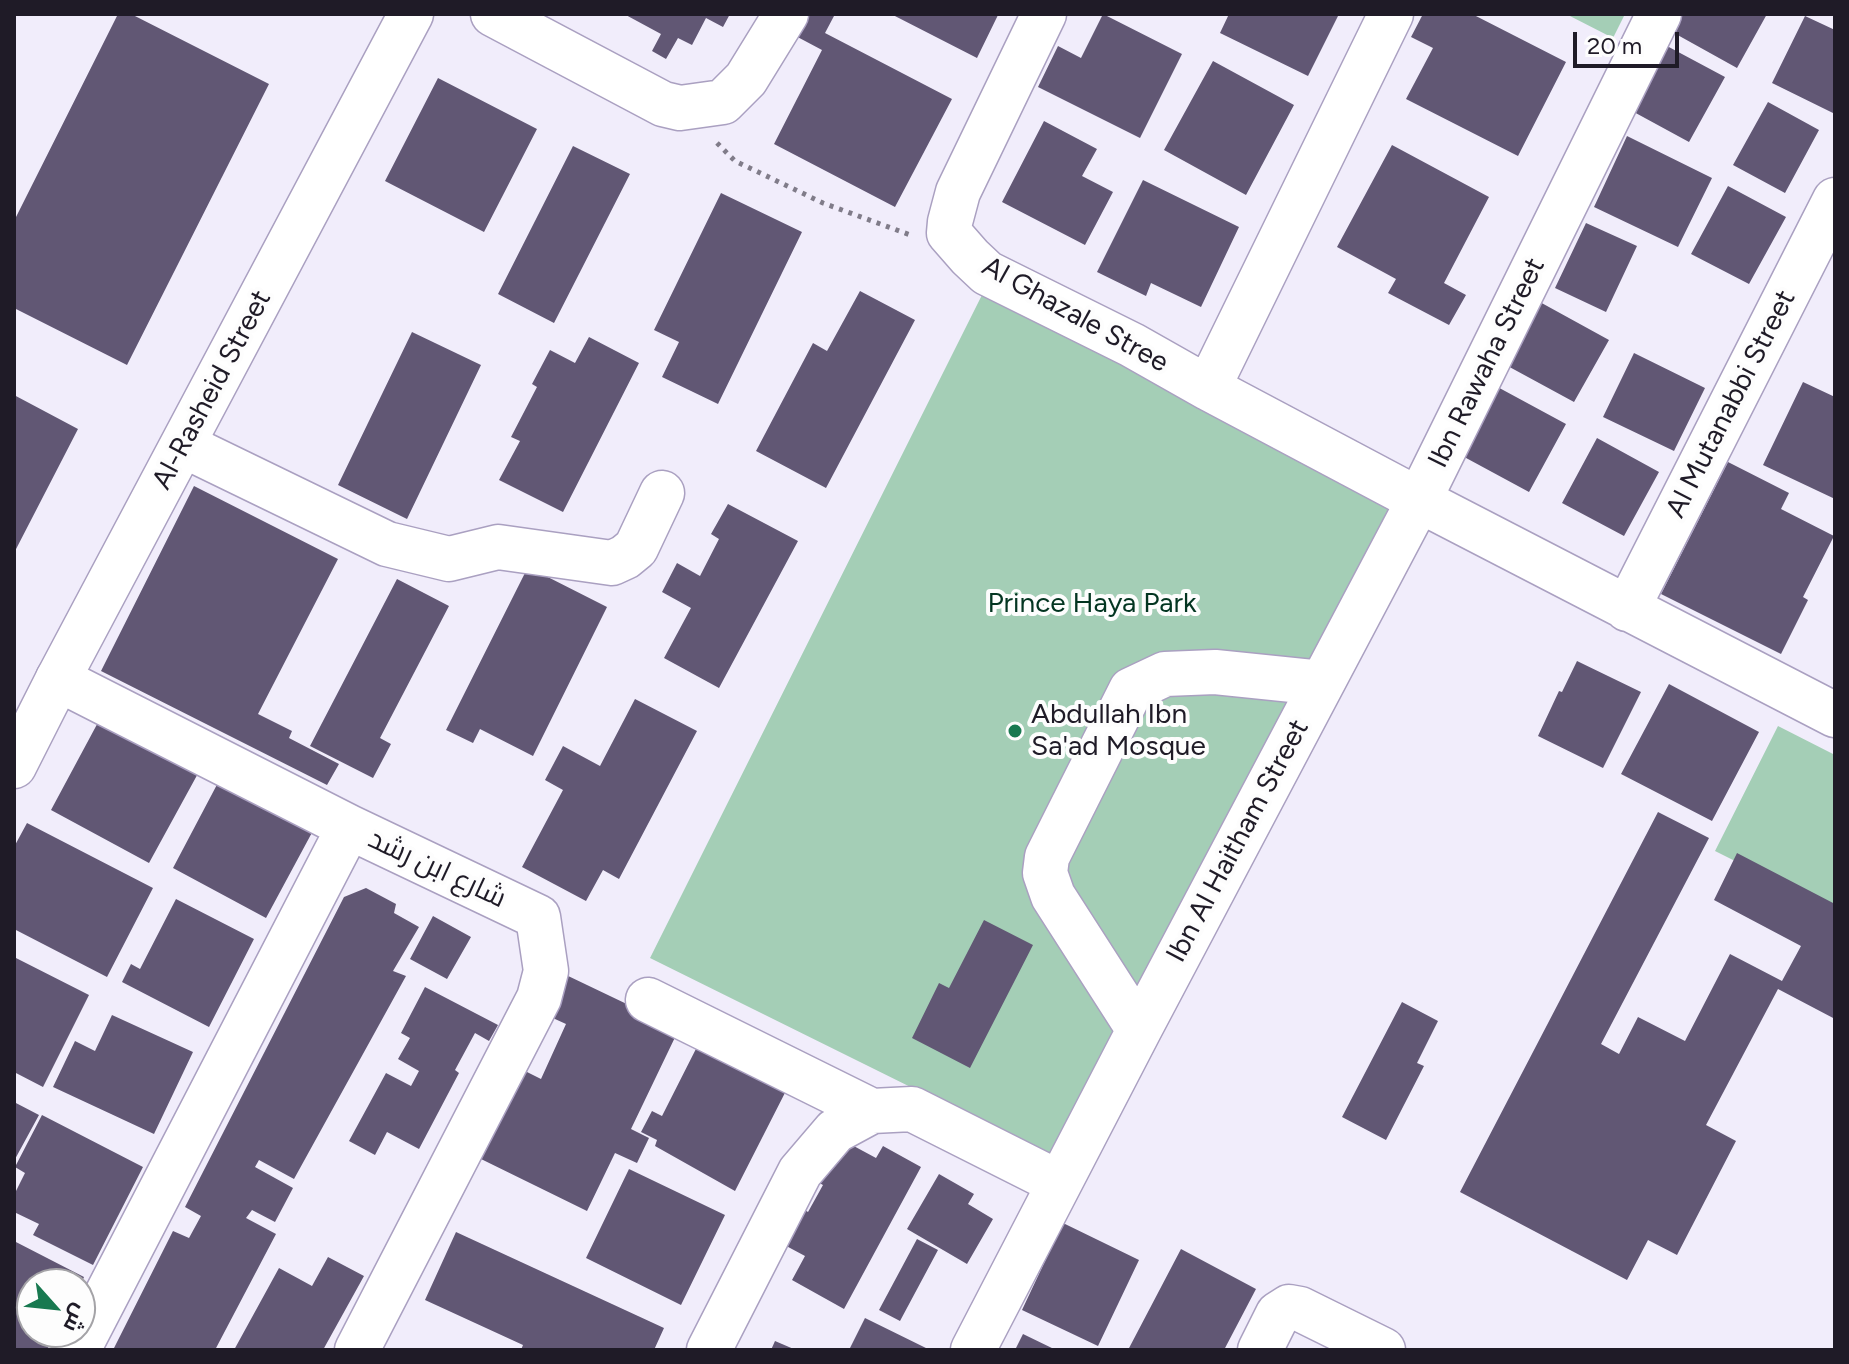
<!DOCTYPE html>
<html>
<head>
<meta charset="utf-8">
<style>
  body { margin:0 }
  #map { position:relative; width:1849px; height:1364px; overflow:hidden; background:#f1edfb; font-family:Figtree,Cairo,sans-serif }
  canvas { display:block }
  .frame { position:absolute; inset:0; border:16px solid #1f1b27; pointer-events:none }
  .north { position:absolute; left:16px; top:1268px; width:80px; height:80px; box-sizing:border-box; background:#fdfdfd; border:2px solid #a4a3a7; border-radius:50%; rotate:117deg; font-size:22px; font-weight:700; line-height:32px; text-align:center; color:#1f1b27 }
  .north::after { content:''; display:block; margin:auto; width:28px; height:36px; background:#187950; clip-path:polygon(50% 0,100% 100%,50% 72%,0 100%) }
  .scale { position:absolute; left:1573px; top:32px; width:106px; height:36px; box-sizing:border-box; border:4px solid #1f1b27; border-top:0; padding-left:10px; font-size:24px; line-height:28px; white-space:nowrap; color:#1f1b27; -webkit-text-stroke:6px #fdfdfd; paint-order:stroke }
</style>
</head>
<body>
<div id="map">
<canvas width="1849" height="1364"></canvas>
<div class="frame"></div>
<div class="north">ش</div>
<div class="scale">20 m</div>
</div>
<script>
const g = document.querySelector('canvas').getContext('2d');
g.lineJoin = 'round';
function paint(path, color) { g.fillStyle = color; g.fill(path, 'evenodd'); }
function strokePath(path, color, width, dash) { g.strokeStyle = color; g.lineWidth = width; g.lineCap = dash ? 'butt' : 'round'; g.setLineDash(dash || []); g.stroke(path); }
function drawText(font, color, halo, rows, align = 'center') {
  g.font = font + ' Figtree,Cairo,sans-serif'; g.lineWidth = 8; g.setLineDash([]); g.textBaseline = 'middle'; g.strokeStyle = halo; g.fillStyle = color; for (const [text, x, y, turn = 0] of rows) {
    g.save(); g.translate(x, y); g.rotate((+turn || 0) * Math.PI / 180); g.textAlign = isNaN(turn) ? turn : align; if (halo) g.strokeText(text, 0, 0); g.fillText(text, 0, 0); g.restore();
  }
}
const green = new Path2D(`
  M1566,14H1625L1613,38Z
  M987,285L1411,498L1068,1165L650,958Z
  M1778,726L1835,755V911L1715,851Z`);
const building = new Path2D(`
  M118,14H131L269,84L127,365L14,308V221Z
  M624,14H730L723,27L706,18L692,45L678,38L666,59L652,51L661,34Z
  M800,14H830L834,16L825,33L952,99L895,207L774,144L822,50L790,33Z
  M891,14H997L998,15L977,58Z
  M1103,14L1182,54L1140,138L1038,87L1058,46L1081,58Z
  M1229,14H1339L1308,76L1220,33Z
  M1423,14H1472L1566,62L1518,156L1406,99L1433,48L1411,37Z
  M1673,14H1767L1737,68L1665,28Z
  M1805,16L1835,30V114L1772,83Z
  M1667,46L1725,77L1689,142L1632,111Z
  M1213,61L1294,105L1246,195L1164,150Z
  M438,78L537,129L484,232L385,181Z
  M1768,102L1819,130L1785,193L1733,165Z
  M1044,121L1097,149L1082,176L1113,192L1085,245L1002,202Z
  M1627,136L1712,178L1678,247L1594,207Z
  M1392,145L1489,197L1444,283L1466,295L1449,325L1388,293L1396,279L1337,247Z
  M573,146L630,174L554,323L498,294Z
  M1143,180L1239,227L1201,307L1151,283L1146,296L1097,272Z
  M1728,186L1786,217L1749,284L1691,254Z
  M721,193L802,232L718,404L662,377L679,342L654,330Z
  M1586,223L1637,246L1606,312L1555,288Z
  M860,291L915,320L826,488L756,451L813,343L827,351Z
  M1538,301L1609,340L1574,402L1504,364Z
  M412,332L481,365L407,519L338,485Z
  M589,337L639,363L563,512L499,480L520,441L511,437L537,387L532,384L550,350L575,363Z
  M1634,353L1705,388L1674,451L1603,417Z
  M1803,382L1835,397V499L1763,465Z
  M1492,384L1566,424L1529,492L1455,452Z
  M14,395L78,429L14,553Z
  M1597,438L1659,472L1624,536L1562,503Z
  M1728,462L1789,493L1781,509L1834,536L1803,597L1808,600L1781,654L1661,594Z
  M194,486L338,559L258,714L292,731L289,738L339,764L327,785L101,671Z
  M728,504L798,541L719,688L664,658L691,608L662,592L677,563L700,576L719,539L711,534Z
  M528,567L607,607L533,756L480,729L473,743L446,730Z
  M397,579L449,606L380,738L391,744L373,778L310,746Z
  M1577,661L1641,692L1603,768L1538,736L1559,691L1562,692Z
  M1669,684L1759,732L1712,821L1621,774Z
  M635,699L697,731L619,879L603,870L586,901L522,867L563,790L545,780L563,746L600,766Z
  M102,715L201,768L149,863L51,810Z
  M221,777L315,827L266,918L173,868Z
  M1658,812L1709,838L1601,1044L1619,1054L1638,1017L1685,1041L1730,954L1782,981L1801,946L1714,900L1737,853L1835,904V1019L1778,989L1706,1125L1736,1141L1677,1255L1648,1240L1627,1280L1460,1192Z
  M27,823L153,888L107,977L14,929V847Z
  M366,888L396,904L394,913L419,927L393,971L406,976L294,1179L259,1160L255,1167L293,1188L275,1222L252,1210L246,1218L276,1234L215,1350H113L173,1231L189,1238L201,1216L185,1207L344,897Z
  M176,899L254,939L209,1027L122,982L131,964L140,969Z
  M433,916L471,937L447,979L410,959Z
  M984,920L1033,945L970,1068L912,1038L939,983L949,988Z
  M14,957L89,995L43,1087L14,1072Z
  M564,974L679,1029L631,1129L649,1138L637,1163L615,1153L587,1211L481,1159L523,1070L541,1079L566,1024L544,1014Z
  M425,987L498,1025L489,1041L475,1033L455,1070L459,1073L419,1149L387,1132L375,1155L349,1141L386,1073L411,1086L419,1071L398,1059L410,1038L401,1033Z
  M1402,1002L1438,1021L1417,1063L1424,1066L1386,1140L1342,1117Z
  M112,1015L193,1052L154,1134L53,1087L75,1041L95,1051Z
  M703,1035L791,1081L735,1191L655,1146L657,1140L641,1132L652,1111L662,1116Z
  M14,1102L39,1115L14,1161Z
  M42,1115L143,1167L93,1265L33,1235L39,1224L14,1212V1195L25,1173L15,1167Z
  M837,1137L876,1158L883,1146L921,1167L844,1309L792,1280L805,1256L777,1241L797,1205L808,1212L823,1185L814,1180Z
  M629,1169L725,1215L681,1305L586,1258Z
  M939,1174L974,1194L968,1204L993,1219L967,1264L907,1229Z
  M1063,1223L1139,1260L1098,1346L1022,1310Z
  M456,1232L664,1328L654,1350H521L523,1345L425,1300Z
  M917,1239L938,1250L900,1321L879,1310Z
  M14,1241L84,1277L81,1284H32V1332H56L47,1350H14Z
  M1181,1249L1256,1289L1224,1350H1128Z
  M328,1257L364,1276L323,1350H234L279,1268L312,1286Z
  M865,1318L930,1350H849Z
  M1023,1334L1056,1350H1015Z
  M775,1341L796,1350H771Z`);
const path = new Path2D(`
  M717,143L735,161L823,203L913,236`);
const minor = new Path2D(`
  M493,14L663,104L680,108L723,102L746,79L786,14
  M1659,14L1419,500L1835,715
  M1208,388L1391,14
  M183,445L387,544L449,559L498,547L612,563L625,557L636,548L662,493
  M1627,609L1835,200
  M58,679L349,827
  M648,1000L872,1111
  M1139,1030L1053,896L1045,873L1047,857L1131,690L1165,674L1215,672L1322,683
  M78,1350L349,827L538,917L546,971L539,998L357,1350
  M709,1350L800,1172L835,1131L872,1111L912,1109L1059,1183
  M973,1350L1139,1030L1419,500L1208,388L1132,345L987,273L970,257L949,233L950,222L958,192L1044,14
  M1260,1350L1278,1314L1289,1307L1300,1309L1383,1350`);
const major = new Path2D(`
  M14,766L58,679L411,14`);
const markers = [
  [1015,731,8,"#187950"]
];
const streetNames = [
  ["Al Ghazale Stree",1075,315,29],
  ["Ibn Rawaha Street",1487,363,-64],
  ["Al-Rasheid Street",212,390,-62],
  ["Al Mutanabbi Street",1731,404,-63],
  ["Ibn Al Haitham Street",1238,841,-62],
  ["شارع ابن رشد",437,869,25]
];
const parkNames = [
  ["Prince Haya Park",1092,604]
];
const poiNames = [
  ["Abdullah Ibn",1031,715],
  ["Sa'ad Mosque",1031,747]
];
paint(green, '#a4ceb6');
paint(building, '#615774');
strokePath(minor, '#aaa0c1', 47);
strokePath(major, '#aaa0c1', 47);
strokePath(path, '#807c89', 5, [4, 6]);
strokePath(minor, '#fff', 44);
strokePath(major, '#fff', 44);
for (const [x, y, r, color] of markers) { const dot = new Path2D(); dot.arc(x, y, r, 0, 2 * Math.PI); g.fillStyle = color; g.fill(dot); strokePath(dot, '#fdfdfd', 3); }
drawText('28px', '#1f1b27', '#fdfdfd', streetNames);
drawText('28px', '#033521', '#fdfdfd', parkNames);
drawText('28px', '#1f1b27', '#fdfdfd', poiNames, 'left');
</script>
</body>
</html>
